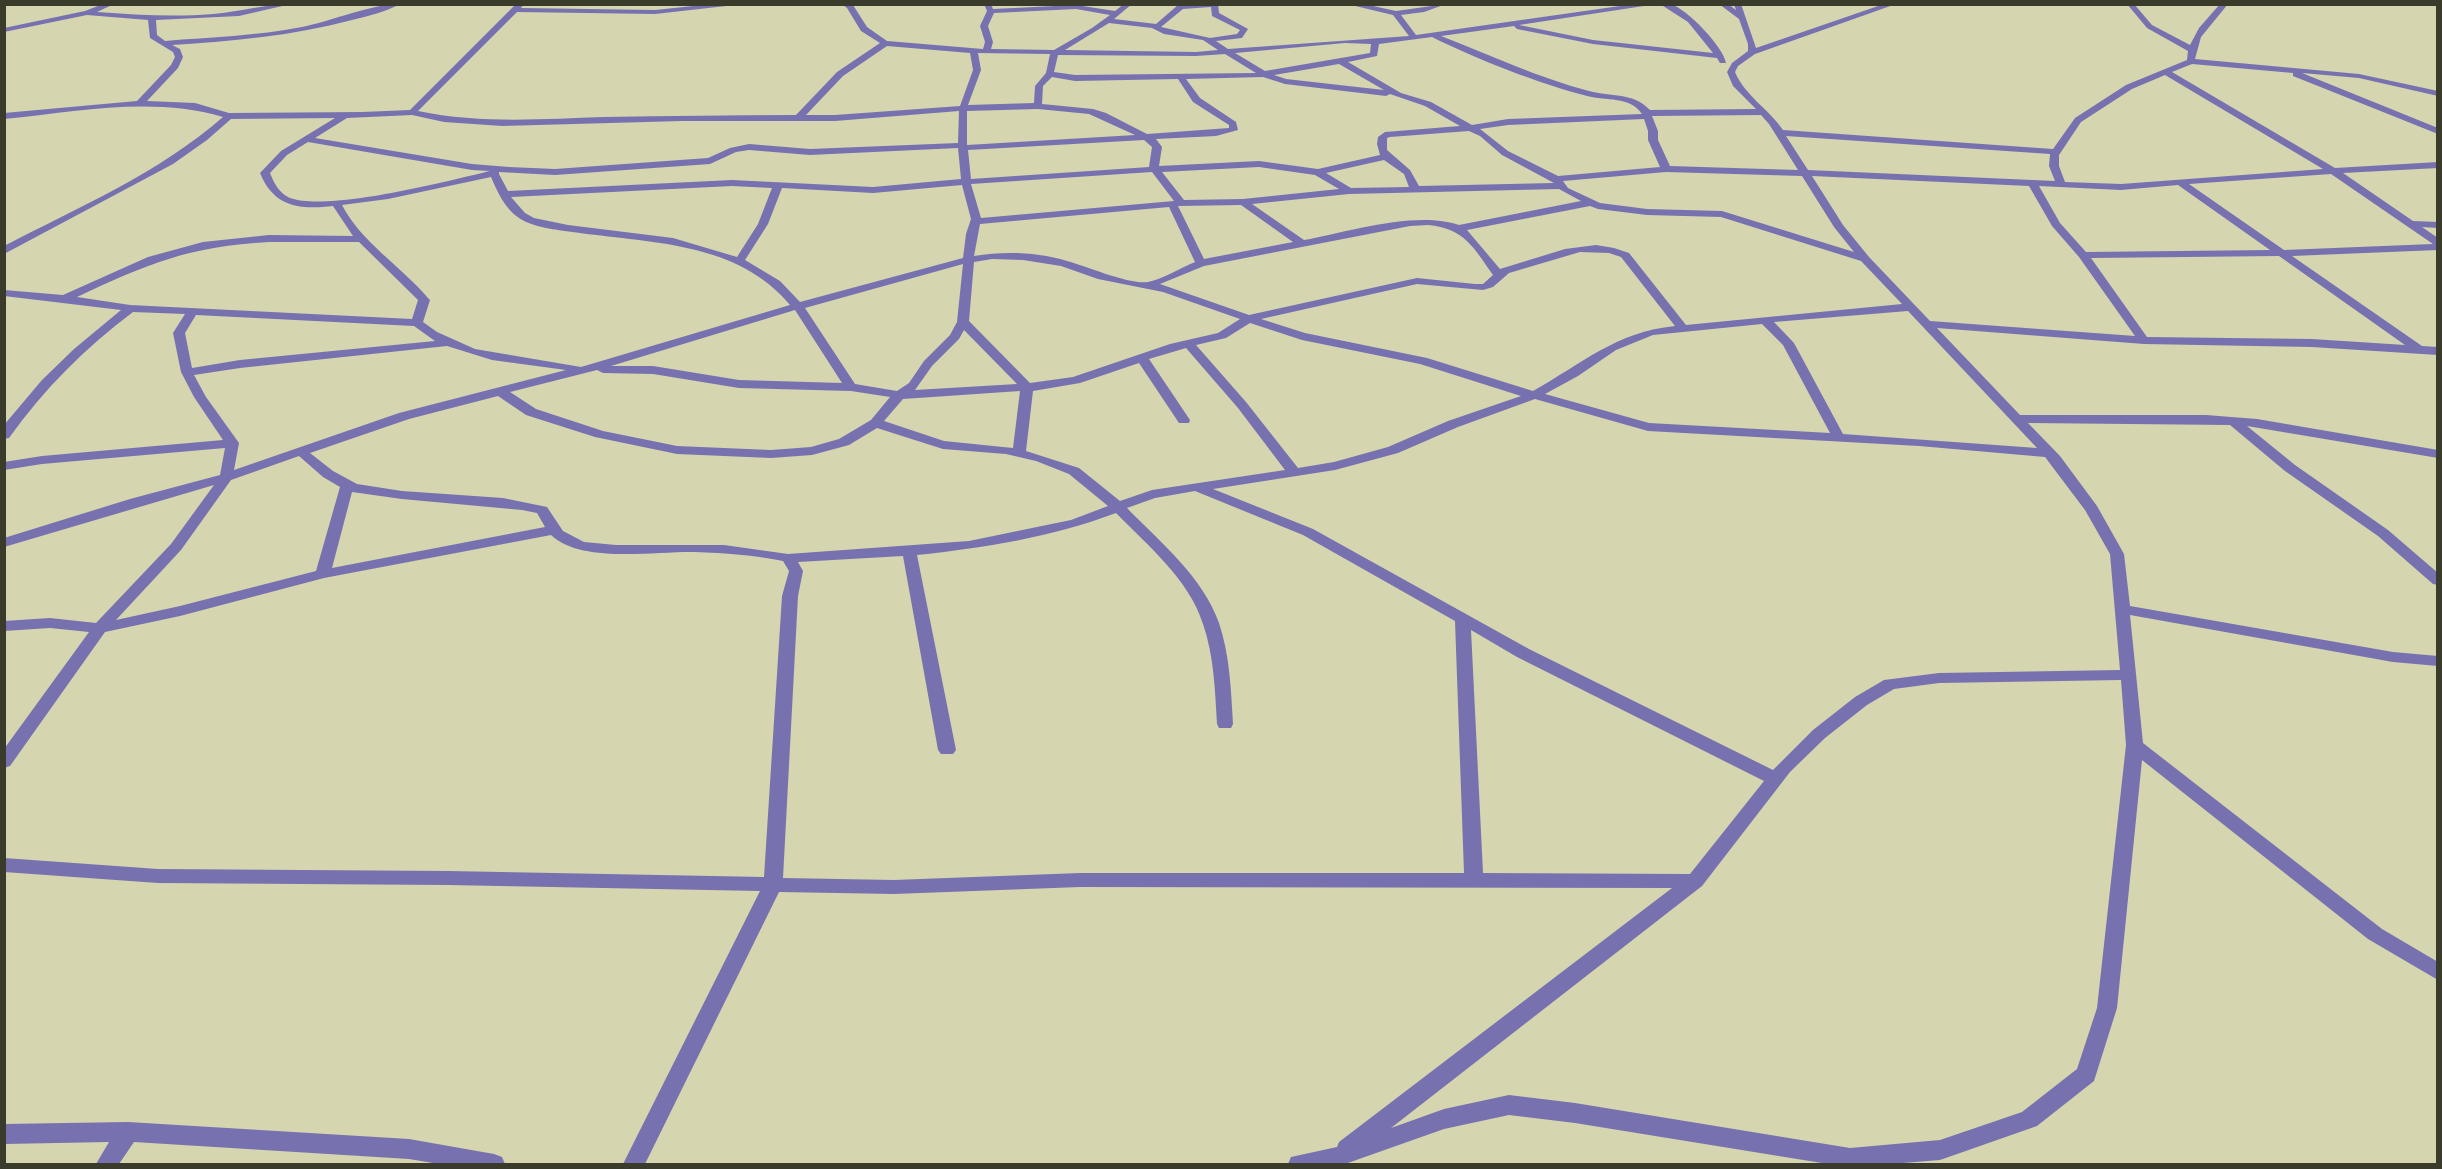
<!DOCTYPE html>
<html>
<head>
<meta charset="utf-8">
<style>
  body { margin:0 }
  #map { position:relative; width:2442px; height:1169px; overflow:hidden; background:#d5d5af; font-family:Helvetica,sans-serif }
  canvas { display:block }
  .frame { position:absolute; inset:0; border:6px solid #3b3b2b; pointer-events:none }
</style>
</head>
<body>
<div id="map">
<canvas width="2442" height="1169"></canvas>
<div class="frame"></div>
</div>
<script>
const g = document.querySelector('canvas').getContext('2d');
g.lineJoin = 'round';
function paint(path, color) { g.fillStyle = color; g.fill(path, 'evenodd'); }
const minor = new Path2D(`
  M103,4H114L97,12C136,15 175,17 213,14C239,12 265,4 291,4L239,16L156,20L157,35L165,41C211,37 256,36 302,27C332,21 371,4 400,4C386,12 368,16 352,20C292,36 233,41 172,45L180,49L183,57L178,68L147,101L195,103L229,113L362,112L410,110L516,4H524L521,8L655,10L712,4H744L655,14L517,12L418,111C480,124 542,119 604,117C668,116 732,115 796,115L837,72L880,43L861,31L847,8L842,4L853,5L867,27L887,41L983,49L985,42L980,26L987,11L984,4H991L993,9L1076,5L1115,11L1124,4H1132L1114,19L1156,24L1178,5L1218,4L1219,13L1248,29L1242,38L1216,41L1228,49L1409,36L1393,15L1347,4H1364L1396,11L1446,4L1424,12L1401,15L1416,35L1634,4H1657L1519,25L1593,40L1713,53L1688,22L1660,4C1663,4 1666,4 1670,4C1687,8 1724,48 1726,63H1720L1717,58L1593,44L1517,29L1514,26L1441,36C1490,55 1539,78 1589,91C1611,97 1633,92 1650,110L1756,109L1733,86L1727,72L1732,63L1748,51V44L1739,19L1719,4H1728L1736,10L1734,4H1741L1756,48L1884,4H1896L1755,54L1738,66L1735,72C1745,96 1769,109 1783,130L2053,149L2075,118L2126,85L2187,60L2188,51L2147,28L2127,4H2134L2152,25L2190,45L2199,28L2220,4H2228L2201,37L2195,59L2359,74L2438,91V96L2359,78L2302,73L2438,128V134L2293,76V73L2192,64L2172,72L2335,168L2438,162V168L2343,173L2413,221L2438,222V228L2422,227L2438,238V250L2292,256L2422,346L2438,347V355L2312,347L2144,344L1937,328L2020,415H2206L2257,419L2438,450V458L2247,426L2295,465L2388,530L2438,573V585L2433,584L2378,536L2285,471L2230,425L2028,423L2060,456L2097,506L2124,554L2130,606L2393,652L2438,656V666L2393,662L2130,615L2143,743L2382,929L2438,962V980L2368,939L2142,760L2117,1008L2094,1081L2037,1126L1940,1160L1891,1164H1828L1575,1123L1509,1115L1444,1129L1345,1164H1288L1291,1157L1337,1147L1339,1142L1672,888L1080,887L894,894L779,892L645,1164H623L760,891L448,885L158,883L4,872V858L158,869L448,871L764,877L782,596L789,571L783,561C754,555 725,553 695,552C656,551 581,564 551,535L324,578L180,616L105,632L10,766L4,768V749L89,632L50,628L4,631V621L50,618L96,623L171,544L214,485L4,547V538L130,499L220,475L225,448L42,464L4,470V462L42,456L223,440L194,397L181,372L173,333L185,314L133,312C85,348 44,389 9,438L4,439V425L42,380L74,349L121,310L4,296V290L63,295L148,257L203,242L269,235L353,236L333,206C299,210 274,207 260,173L281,151L335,118L231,119L207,140L173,164L4,254V246C79,207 159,173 223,117C152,96 77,112 4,119V113L137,101L171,65L175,57L173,52L150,38L148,20L87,15L4,32V28L85,11ZM1211,7L1212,16L1240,30L1237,34L1210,38L1161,27L1183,9ZM1076,9L1110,15L1092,28L1054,50L991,49L993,42L988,26L994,13ZM1109,23L1152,28L1164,34L1203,40L1218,50L1196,52L1065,50ZM1432,37C1476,59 1540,84 1587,96C1606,101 1630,96 1642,114L1508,119L1472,125L1431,102L1401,93L1348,62L1377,56L1379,44ZM1345,43L1371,44L1370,53L1265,71L1235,53ZM887,46L970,53L973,70L960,106L835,115H806L843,76ZM978,53L1050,54L1046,73L1035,86L1034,103L968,105L981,70ZM1225,54L1256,73L1075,75L1054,72L1058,55L1196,56ZM1339,64L1384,90L1286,79L1274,75ZM2165,75L2323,169L2121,184L2065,182L2059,166V155L2081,122L2132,89ZM1052,77L1075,81L1178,79L1193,102L1229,125V128L1147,134L1106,113L1093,109L1042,104L1043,86ZM1263,77L1285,84L1386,96L1390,94L1425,106L1460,126L1385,132L1378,137L1377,144L1380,155L1318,169L1259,161L1159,166L1162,147L1156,139L1216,136L1238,130L1236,122L1200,98L1186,79ZM1038,109L1089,114L1135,135L967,145V111ZM959,111L958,143L810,149L749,144L730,148L708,158L555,169L509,167L472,164L315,138L347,118L412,115L444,122L502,126L682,121H835ZM1761,115L1769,124L1798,170L1670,166L1658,140V131L1652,116ZM1644,119L1648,131V140L1660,167L1558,176L1508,151L1480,129L1508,125ZM1469,131L1480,136L1502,155L1554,183L1419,186L1410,170L1387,150V138L1390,137ZM1786,136L2050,154L2049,166L2055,181L1808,170ZM1144,140L1152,147L1149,167L971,179L968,150ZM308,142L472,170L490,171C448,181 328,212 290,198C279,193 274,183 270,173L287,155ZM958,148L961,179L873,187L732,180L508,191L499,174V172L555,175L710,164L736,152L749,150L810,155ZM1384,160L1404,174L1409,187L1351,188L1326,173ZM1259,167L1315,175L1339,189L1243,199L1184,200L1162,172ZM1152,172L1174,201L981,218L971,184ZM1666,172L1802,176L1834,227L1854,252L1722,211L1647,209L1600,203L1568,188L1563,181ZM2331,174L2433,244L2284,250L2189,184ZM1812,176L2029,186L2052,226L2079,257L2135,336L1930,321L1869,257L1843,225ZM491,177C497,191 505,209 519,218C536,229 561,230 580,233C654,243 739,243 790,305L581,367L475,349L437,332L423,322L430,300L428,298C401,266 361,242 342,205L388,199ZM962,185L971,219L966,234L963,258L800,302L780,281L745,260L768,224L782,188L873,193ZM2178,185L2270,250L2086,252L2060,223L2039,186L2121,190ZM732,186L772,188L758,224L737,257L673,238L568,225L534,218L525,213L511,197ZM1559,189L1581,201L1459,225C1417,210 1347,232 1304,240L1252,204L1349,194ZM1241,205L1293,242L1204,259L1178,206ZM1590,206L1598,209L1647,215L1721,217L1861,261L1902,304L1686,325L1629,253L1614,248L1596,245L1565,249L1500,269L1467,230ZM1169,207L1195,262C1180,268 1163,279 1148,282C1130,285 1086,266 1067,261C1038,252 1004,251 974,256L980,224ZM1428,225C1464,228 1474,248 1493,275L1483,284H1475L1417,278L1249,315L1160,284L1204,266L1410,226ZM269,242H359L418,300L412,319L130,305L77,297C147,264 190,246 269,242ZM1580,252L1609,253L1621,257L1675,326C1616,332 1583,363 1533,391L1427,358L1305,333L1261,319L1417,284L1483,290L1493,287L1509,273ZM2279,256L2405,345L2312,339L2147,337L2091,258ZM992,259L1023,260L1061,266L1098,279L1163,292L1240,319L1218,333L1170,344L1073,377L1030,383L969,321L974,262ZM963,264L957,322L950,335L924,361L909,383L897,391L855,384L805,308ZM795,310L842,383L739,380L653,366H611ZM1908,311L2037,448L1843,434L1794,343L1774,322ZM196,315L414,326L435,341L240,360L192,368L185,333ZM1250,323L1302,340L1420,364L1521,396L1448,421L1388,447L1334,462L1298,468L1246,402L1196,345L1226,338ZM1762,324L1783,345L1830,433L1649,423L1545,394L1578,376L1616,350L1653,335ZM964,330L1017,384L915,390L932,366L959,339ZM447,346L492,360L566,370L399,413L234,470L239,443L206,397L194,375L240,368ZM1186,348L1238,408L1285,470L1152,490L1120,501L1079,468L1026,451L1033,391L1080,383L1139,363L1179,423H1189L1190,420L1149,359ZM597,370L603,373L653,374L739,388L851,391L890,397L871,420L839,439L811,447L771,450L677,446L603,431L536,409L510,392ZM1020,391L1013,448L944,441L884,421L903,399ZM498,396L526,415L595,437L677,454L771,458L812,455L849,445L877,428L943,449L1006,454L1036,461L1069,474L1108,506L1071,520L969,541L788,554L724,545H616L584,542L563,531L547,507L503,498L402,491L357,484L333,471L310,453L409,419ZM1535,399L1648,431L1919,446L2045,457L2085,510L2110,554L2120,670L1939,673L1884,680L1855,697L1813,730L1773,770L1529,649L1313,529L1213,489L1335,470L1398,453L1458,427ZM299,456L323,477L340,487L316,571L180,606L116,620L181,550L231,480ZM1195,491L1303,535L1455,621L1464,873H1080L894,880L783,878L798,596L803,571L798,562L903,556L938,750L941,754H953L956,750L917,555C984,548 1052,537 1116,513C1147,545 1189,579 1203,624C1214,656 1215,690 1217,724L1219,728H1231L1233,724C1231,690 1230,656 1219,623C1203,577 1160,542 1127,508L1155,498ZM352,492L402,499L522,510L537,513L545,527L332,568ZM1471,630L1517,657L1764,781L1690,874L1483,873ZM2121,680L2126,745L2097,1008L2077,1069L2022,1112L1940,1140L1850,1148L1575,1103L1509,1095L1444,1109L1391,1128L1702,886L1790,772L1825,738L1867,705L1894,689L1939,683Z
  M128,1122L409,1139L494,1154L502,1157L505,1164H439L409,1159L134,1142L119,1164H96L109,1142L4,1144V1124Z`);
paint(minor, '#7772af');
</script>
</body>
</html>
